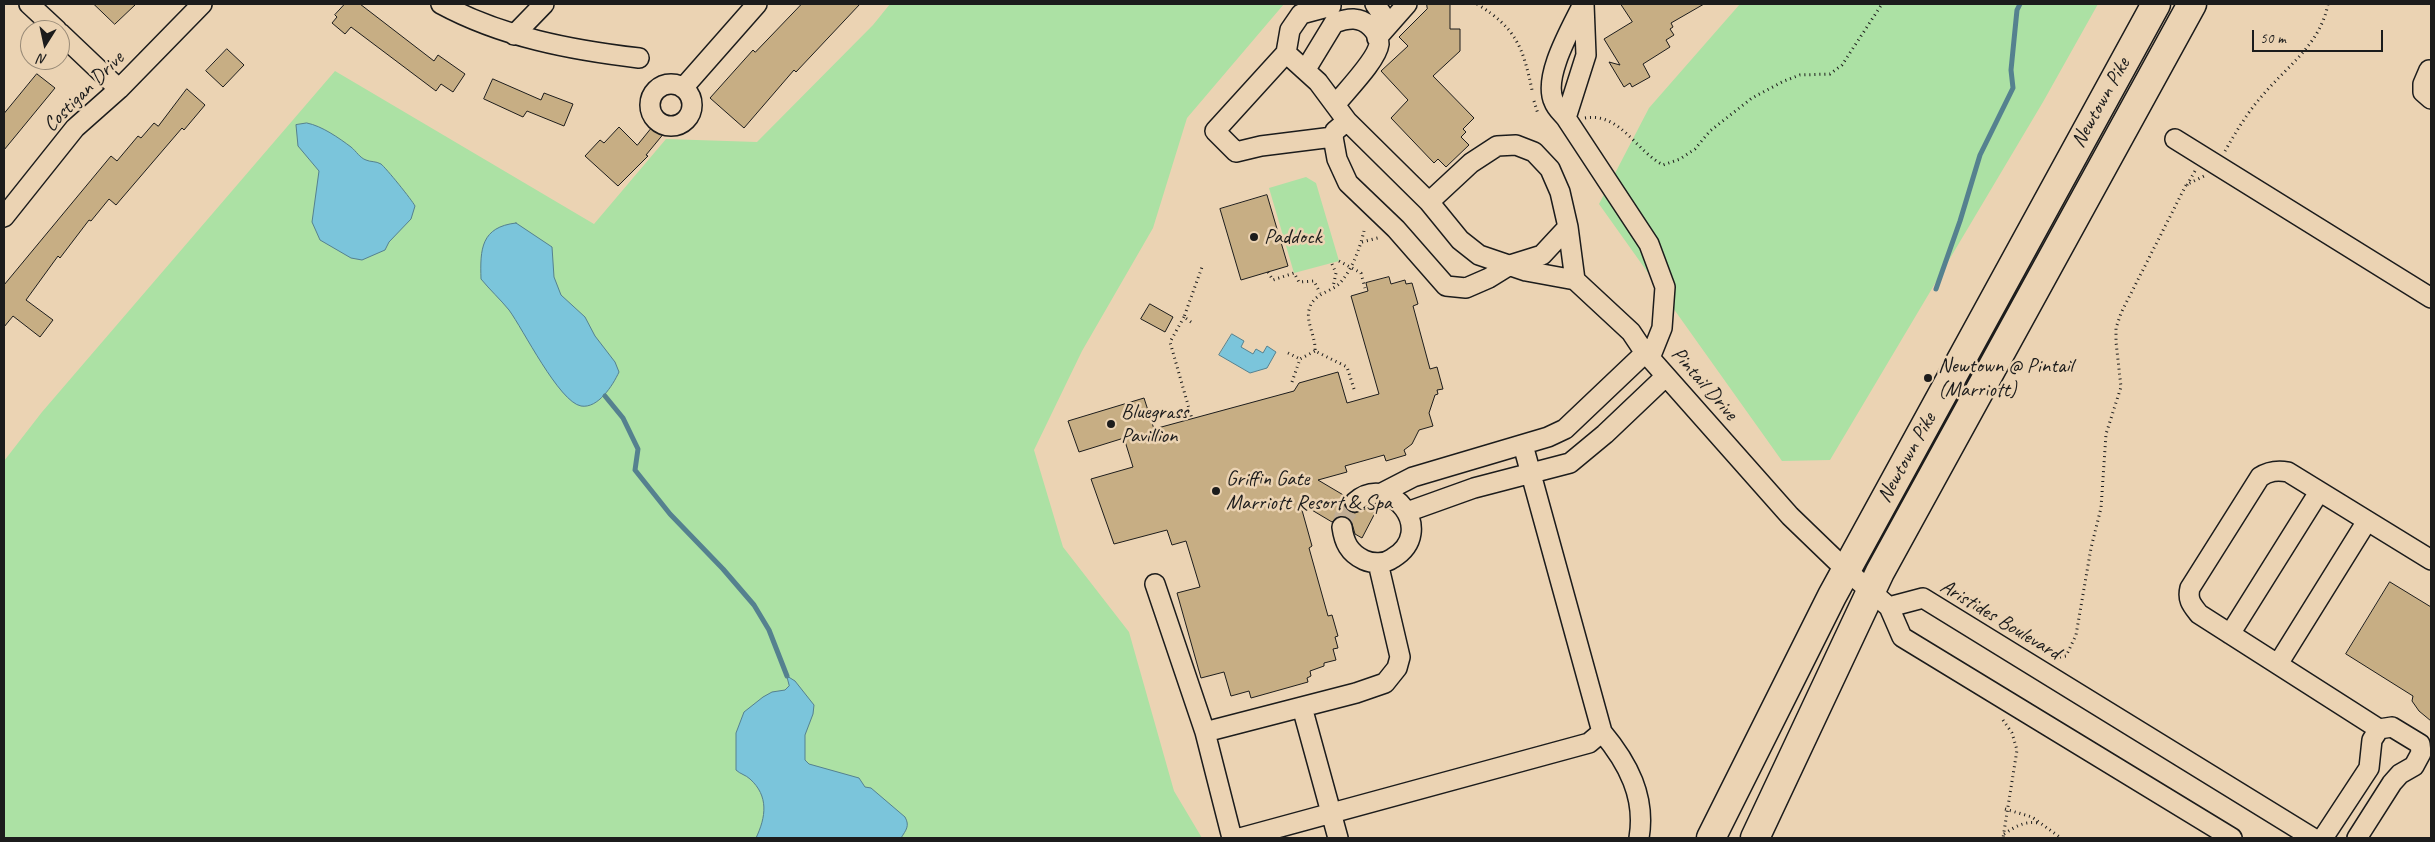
<!DOCTYPE html>
<html>
<head>
<meta charset="utf-8">
<style>
  body { margin:0 }
  #map { position:relative; width:2435px; height:842px; overflow:hidden; background:#ebd3b3; font-family:Caveat,sans-serif }
  canvas { display:block }
  .frame { position:absolute; inset:0; border:5px solid #1c1c1c; pointer-events:none }
  .north { position:absolute; left:20px; top:20px; width:50px; height:50px; box-sizing:border-box; background:#ebd3b3; border:1px solid #988a77; border-radius:50%; rotate:190deg; font-size:14px; font-weight:700; line-height:20px; text-align:center; color:#1c1c1c }
  .north::after { content:''; display:block; margin:auto; width:18px; height:22px; background:#1c1c1c; clip-path:polygon(50% 0,100% 100%,50% 72%,0 100%) }
  .scale { position:absolute; left:2252px; top:30px; width:131px; height:22px; box-sizing:border-box; border:2px solid #1c1c1c; border-top:0; padding-left:6px; font-size:15px; line-height:18px; white-space:nowrap; color:#1c1c1c; -webkit-text-stroke:4px #ebd3b3; paint-order:stroke }
</style>
</head>
<body>
<div id="map">
<canvas width="2435" height="842"></canvas>
<div class="frame"></div>
<div class="north">N</div>
<div class="scale">50 m</div>
</div>
<script>
const g = document.querySelector('canvas').getContext('2d');
g.lineJoin = 'round';
function paint(path, color) { g.fillStyle = color; g.fill(path, 'evenodd'); }
function strokePath(path, color, width, dash) { g.strokeStyle = color; g.lineWidth = width; g.lineCap = dash ? 'butt' : 'round'; g.setLineDash(dash || []); g.stroke(path); }
function drawText(font, color, halo, rows, align = 'center') {
  g.font = font + ' Caveat,sans-serif'; g.lineWidth = 5; g.setLineDash([]); g.textBaseline = 'middle'; g.strokeStyle = halo; g.fillStyle = color; for (const [text, x, y, turn = 0] of rows) {
    g.save(); g.translate(x, y); g.rotate((+turn || 0) * Math.PI / 180); g.textAlign = isNaN(turn) ? turn : align; if (halo) g.strokeText(text, 0, 0); g.fillText(text, 0, 0); g.restore();
  }
}
const green = new Path2D(`
  M890,4H1284L1187,118L1153,228L1082,351L1034,450L1063,547L1129,632L1174,791L1202,838H4V461L42,412L335,71L594,224L666,139L757,142L873,25Z
  M1740,4H2098L2043,102L1830,460L1782,461L1599,204L1649,108Z
  M1306,177L1316,183L1339,261L1294,273L1269,188Z`);
const water = new Path2D(`
  M307,123C322,126 339,138 351,147C356,151 360,158 366,160C370,162 376,161 381,164C386,168 412,200 415,206L411,219L389,242L385,250L362,260L351,258L320,240L312,222L319,171L298,146L296,125Z
  M516,223L552,247L554,277L561,295L585,317L595,336L615,362L619,372C613,385 598,409 581,406C559,402 523,329 509,310C500,299 490,290 481,279C480,249 481,227 516,223Z
  M1232,334L1244,341L1241,347L1253,354L1256,349L1263,353L1267,346L1276,352L1267,368L1250,373L1219,355Z
  M787,676L795,681L814,705L813,714L805,735V760L809,764L859,778L865,787L871,788L905,817C910,826 906,830 901,838H756C766,817 769,796 750,779C746,775 740,774 736,770V733L744,712L763,697L772,692L785,690L789,686Z`);
const stream = new Path2D(`
  M1936,289L1960,221L1980,155L2013,88L2011,70L2017,10L2020,4
  M605,396L623,418L638,449L635,470L670,514L723,569L754,605L769,630L787,676`);
const building = new Path2D(`
  M94,4H136L115,24Z
  M345,4H360L434,61L438,55L465,74L453,92L441,84L436,91L351,27L345,34L332,23L337,17L335,15Z
  M802,4H860L796,72L794,70L744,128L710,98L753,50L755,52Z
  M1427,4H1450V29H1460V51L1433,76L1474,118L1463,129L1466,132L1461,137L1469,145L1446,167L1438,159L1434,163L1391,118L1408,100L1381,71L1408,46L1399,37L1427,9Z
  M1621,4H1704L1671,23L1673,27L1670,29L1674,35L1666,40L1670,47L1643,64L1650,77L1632,87L1630,83L1624,87L1609,62L1620,65L1604,39L1632,22Z
  M227,49L244,65L223,87L206,71Z
  M37,74L55,88L4,150V114Z
  M493,79L541,100L544,93L573,104L564,126L527,111L523,117L484,99Z
  M187,89L205,105L184,130L182,128L116,205L109,199L91,221L89,220L60,258L58,256L26,300L53,320L40,337L13,316L4,327V285L111,156L117,161L138,136L141,138L154,123L158,126Z
  M655,124L665,132L646,155L648,156L618,186L585,156L600,140L604,143L619,127L637,145Z
  M1267,195L1288,266L1241,280L1220,209Z
  M1389,277L1391,284L1405,280L1406,284L1412,283L1418,304L1413,306L1430,369L1437,367L1443,389L1437,390L1438,394L1435,395L1429,413L1433,426L1419,430L1412,444L1404,450L1406,455L1386,461L1384,455L1345,466L1347,472L1318,480L1345,496V507L1350,512L1355,513L1367,508L1375,513L1362,538L1355,534L1351,520L1346,517L1340,516L1332,522L1300,503L1312,546L1309,548L1328,616L1332,615L1338,636L1335,637L1338,648L1333,649L1336,660L1324,663V666L1310,671L1311,676L1307,678L1308,682L1251,698L1249,691L1231,696L1224,672L1201,678L1177,593L1200,587L1186,541L1172,545L1167,530L1114,544L1091,479L1133,467L1124,438L1079,452L1068,421L1144,398L1154,429L1294,391L1299,383L1338,372L1347,403L1379,394L1351,296L1368,291L1366,283Z
  M1150,304L1173,317L1165,332L1141,319Z
  M2390,582L2431,607V721L2419,711L2412,701L2413,696L2346,654Z`);
const minorTunnel = new Path2D(`
  M1342,527L1344,516L1355,502`);
const path = new Path2D(`
  M1477,4C1516,28 1523,47 1532,90
  M1534,101L1538,114
  M1585,118C1620,112 1636,151 1663,165L1680,159L1695,149L1710,131L1752,98L1784,81L1800,75L1830,74L1842,65L1882,4
  M2225,151C2236,132 2247,113 2262,96C2287,66 2320,45 2328,4
  M2187,185L2195,171
  M1362,242L1381,237
  M1339,261L1361,273L1365,288
  M1332,264L1336,273L1333,287
  M1268,272L1273,280L1294,273L1299,282L1314,281L1320,293
  M1184,317L1170,342L1192,419
  M1191,322L1184,317L1202,267
  M1288,353L1300,359
  M1292,382L1300,359L1315,351
  M1354,389L1347,367L1315,351C1316,337 1306,323 1309,310C1313,293 1330,293 1340,283C1352,270 1360,248 1364,231
  M2055,658L2066,656L2076,635L2091,548L2101,508L2106,434L2121,387L2116,342V328L2121,313L2182,193L2186,185L2204,176
  M2003,720L2012,733L2017,750L2003,838
  M2005,809L2032,817L2061,838
  M2004,834C2016,826 2024,821 2039,823`);
const minor = new Path2D(`
  M29,4L57,30
  M441,4C502,37 571,50 639,58
  M1375,4L1389,24
  M1583,4C1572,27 1542,77 1554,102C1556,108 1562,113 1566,118L1586,55L1584,4
  M60,33L119,89
  M514,35L544,4
  M1377,38L1407,4
  M1286,53L1290,30L1301,14L1331,6
  M1306,69L1334,23C1348,18 1360,16 1371,27C1375,31 1379,37 1379,44C1377,60 1346,91 1335,105
  M2429,70L2423,84V92L2431,99
  M650 105a21 21 0 1 1 42 0a21 21 0 1 1-42 0Z
  M683,88L757,4
  M1566,118L1649,244L1665,287L1662,328L1650,358L1790,516L1846,570L1889,607L1902,637L2232,838
  M1333,137L1261,146L1236,152L1215,131L1286,53L1318,82L1347,121
  M2175,139L2431,298
  M1429,202L1347,121L1335,131L1333,137L1337,159L1348,183L1396,229L1446,286L1466,288L1489,278L1510,265L1542,255L1568,227
  M4,217L75,128L119,89L202,4
  M1575,280L1526,271L1479,255L1460,240L1429,202L1471,163L1497,146L1516,145L1534,152L1550,169L1560,192L1568,227L1575,280L1631,332L1645,353L1650,358
  M1523,445L1602,732C1628,763 1646,797 1639,838
  M1380,494L1413,477L1548,437L1565,429L1645,353
  M1407,512L1474,488L1570,463L1605,434L1665,377
  M1342,527C1344,542 1349,553 1364,560C1373,564 1385,564 1393,558C1438,531 1390,471 1355,502
  M1155,584L1205,732L1232,838
  M1889,607L1923,598L2313,838
  M2230,634L2319,492
  M2278,664L2367,521
  M1302,707L1338,838
  M2379,729L2199,614C2192,605 2187,600 2190,588L2260,477C2269,471 2277,470 2288,472L2431,560
  M1205,732L1356,693L1385,683L1397,668L1400,657L1378,563
  M1240,838L1589,743L1602,732
  M2323,838L2369,768L2372,740L2379,729L2392,727L2420,744L2421,753L2414,766L2400,774L2392,783L2357,838`);
const highway = new Path2D(`
  M1711,838L1832,596L2156,4
  M1755,838L1880,572L2192,4`);
const markers = [
  [1254,237,5,"#1c1c1c"],
  [1928,378,5,"#1c1c1c"],
  [1111,424,5,"#1c1c1c"],
  [1216,491,5,"#1c1c1c"]
];
const streetNames = [
  ["Costigan Drive",84,92,-45],
  ["Newtown Pike",2101,103,-61],
  ["Pintail Drive",1704,384,49],
  ["Newtown Pike",1907,458,-61],
  ["Aristides Boulevard",2000,620,31]
];
const poiNames = [
  ["Paddock",1264,237],
  ["Newtown @ Pintail",1938,366],
  ["(Marriott)",1938,390],
  ["Bluegrass",1121,412],
  ["Pavillion",1121,436],
  ["Griffin Gate",1226,479],
  ["Marriott Resort & Spa",1226,503]
];
paint(green, '#ace1a4');
paint(water, '#7bc5db');
strokePath(water, '#55818f', 1);
strokePath(stream, '#55818f', 5);
paint(building, '#c7ae84');
strokePath(building, '#1c1c1c', 1);
strokePath(minorTunnel, '#c2ae95', 19, [19, 9]);
strokePath(minor, '#1c1c1c', 22);
strokePath(highway, '#1c1c1c', 31);
strokePath(path, '#1c1c1c', 3, [1, 4]);
strokePath(minor, '#ebd3b3', 19);
strokePath(highway, '#ebd3b3', 28);
for (const [x, y, r, color] of markers) { const dot = new Path2D(); dot.arc(x, y, r, 0, 2 * Math.PI); g.fillStyle = color; g.fill(dot); strokePath(dot, '#ebd3b3', 2); }
drawText('21px', '#1c1c1c', '#ebd3b3', streetNames);
drawText('21px', '#1c1c1c', '#ebd3b3', poiNames, 'left');
</script>
</body>
</html>
